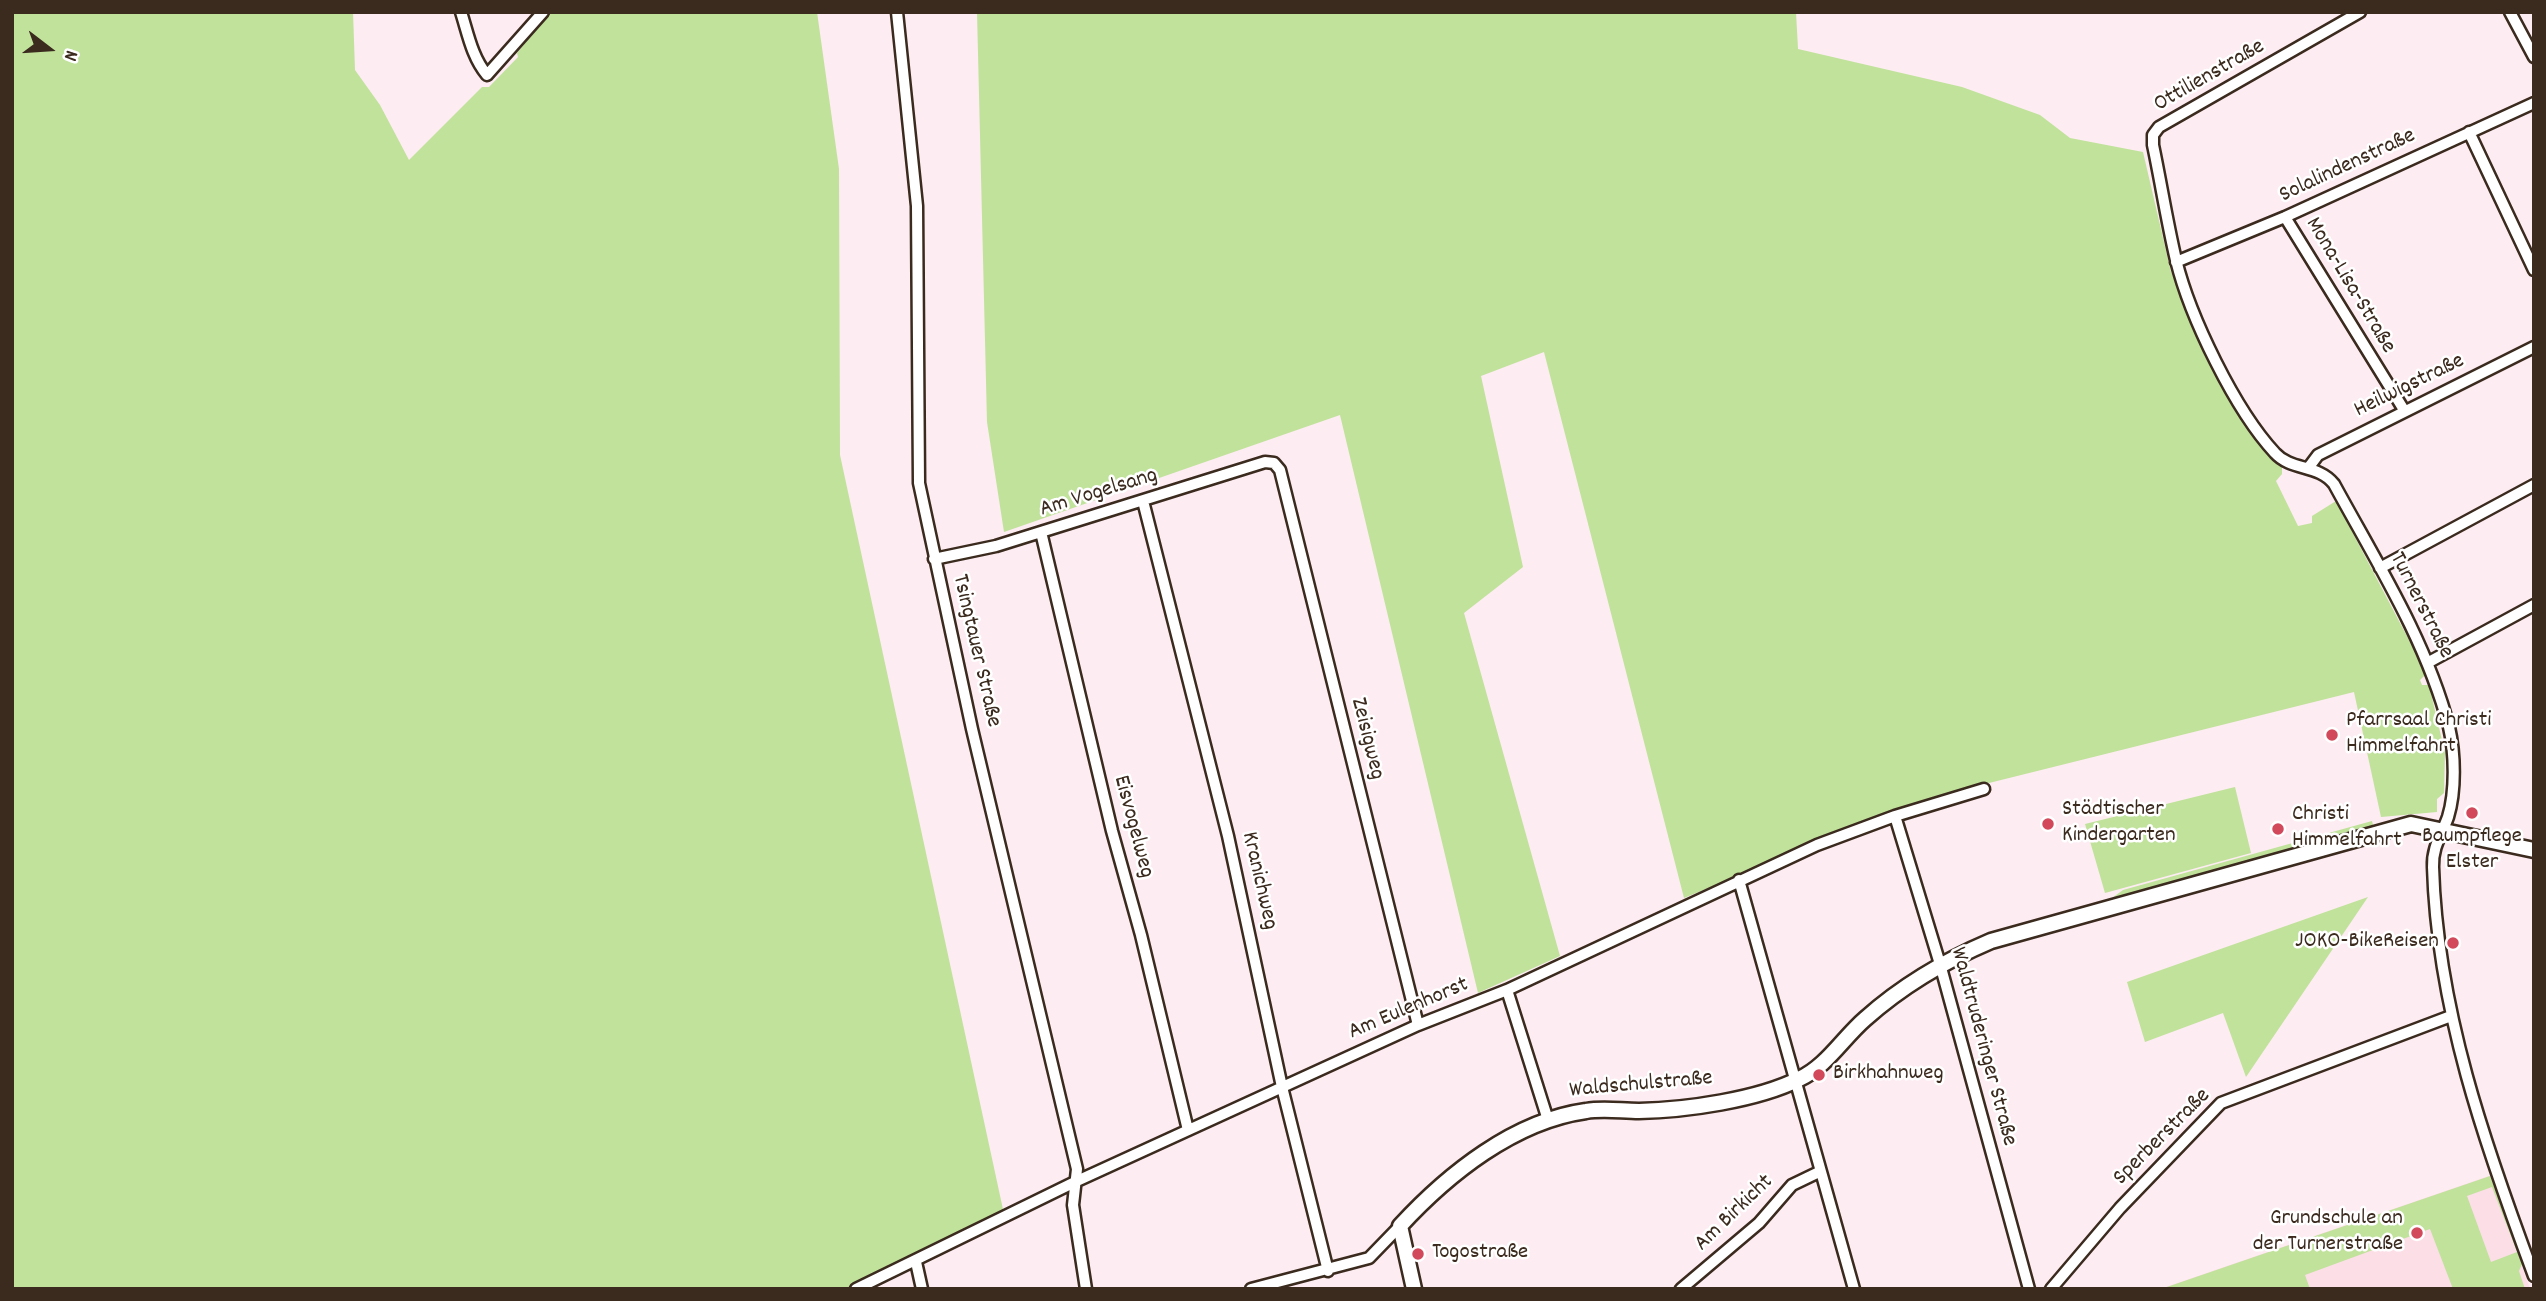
<!DOCTYPE html>
<html>
<head>
<meta charset="utf-8">
<style>
  body { margin:0 }
  #map { position:relative; width:2546px; height:1301px; overflow:hidden; background:#fdecf1; font-family:Dekko,sans-serif }
  canvas { display:block }
  .frame { position:absolute; inset:0; border:14px solid #3b2a1e; pointer-events:none }
  .north { position:absolute; left:14px; top:14px; width:70px; height:70px; -webkit-text-stroke:5px #fff; paint-order:stroke; rotate:107deg; font-size:19px; font-weight:700; line-height:28px; text-align:center; color:#3b2a1e }
  .north::after { content:''; display:block; margin:auto; width:24px; height:32px; background:#3b2a1e; clip-path:polygon(50% 0,100% 100%,50% 72%,0 100%) }
</style>
</head>
<body>
<div id="map">
<canvas width="2546" height="1301"></canvas>
<div class="frame"></div>
<div class="north">N</div>
</div>
<script>
const g = document.querySelector('canvas').getContext('2d');
g.lineJoin = 'round';
function paint(path, color) { g.fillStyle = color; g.fill(path, 'evenodd'); }
function strokePath(path, color, width, dash) { g.strokeStyle = color; g.lineWidth = width; g.lineCap = dash ? 'butt' : 'round'; g.setLineDash(dash || []); g.stroke(path); }
function drawText(font, color, halo, rows, align = 'center') {
  g.font = font + ' Dekko,sans-serif'; g.lineWidth = 5; g.setLineDash([]); g.textBaseline = 'middle'; g.strokeStyle = halo; g.fillStyle = color; for (const [text, x, y, turn = 0] of rows) {
    g.save(); g.translate(x, y); g.rotate((+turn || 0) * Math.PI / 180); g.textAlign = isNaN(turn) ? turn : align; if (halo) g.strokeText(text, 0, 0); g.fillText(text, 0, 0); g.restore();
  }
}
const built = new Path2D(`
  M2489,1176L2530,1289H2160Z`);
const green = new Path2D(`
  M12,12H353L355,70L380,105L409,160L482,87H489L518,57L517,53L550,12H817L839,169L840,455L1004,1214L845,1289H12Z
  M977,12H1796L1798,49L1962,87L2040,115L2070,138L2143,152L2171,272L2221,380L2282,464V474L2276,481L2298,526L2312,523V516L2336,501L2420,661L2425,675L2420,680L2422,685H2429L2445,753L2444,793L2437,799V812L2381,817L2354,692L1981,785L1892,813L1684,898L1544,352L1481,376L1523,567L1464,613L1560,956L1478,993L1340,415L1004,532L987,422Z
  M2235,787L2251,853L2105,893L2085,824Z
  M2372,821L2375,833L2110,907L2112,898L2123,890Z
  M2368,897L2246,1077L2223,1013L2145,1042L2127,982Z
  M2490,1176L2522,1264L2519,1271L2525,1289H2453L2430,1229L2305,1275L2310,1289H2161ZM2492,1187L2517,1252L2491,1262L2467,1196Z`);
const street = new Path2D(`
  M461,12C468,34 472,57 487,75L543,12
  M897,12L917,206L919,483L972,729L1077,1169L1073,1205L1086,1289
  M2360,12L2159,127L2153,135V145C2161,183 2167,222 2176,260C2190,317 2235,410 2275,453C2291,471 2318,464 2334,484C2377,563 2426,640 2449,727C2455,753 2456,791 2448,817C2442,834 2432,847 2433,867C2437,1008 2485,1145 2534,1276
  M2510,12L2534,57
  M2469,132L2534,270
  M2285,217L2404,410
  M2176,262L2285,217L2534,103
  M2309,467L2318,455L2534,347
  M1143,501L1228,836L1282,1087L1328,1271
  M1041,532L1112,831L1141,935L1188,1130
  M934,559L996,546L1265,462L1274,463L1280,470L1418,1025
  M2380,568L2534,485
  M2429,662L2534,605
  M1895,816L1940,964L2029,1289
  M1739,880L1854,1289
  M1507,990L1548,1120
  M916,1262L922,1289
  M856,1289L1077,1181L1418,1025L1507,990L1817,845L1895,816L1984,789
  M1251,1289L1369,1258L1400,1226
  M1681,1289L1759,1223L1792,1185L1819,1172
  M2051,1289L2120,1208L2221,1103L2451,1016`);
const secondary = new Path2D(`
  M1414,1289L1400,1226C1448,1174 1514,1121 1586,1111C1604,1108 1621,1111 1639,1111C1686,1110 1757,1100 1799,1079C1826,1067 1843,1038 1865,1019C1903,985 1944,961 1991,941L2411,824L2534,850`);
const markers = [
  [2332,735,7,"#d1495b"],
  [2472,813,7,"#d1495b"],
  [2048,824,7,"#d1495b"],
  [2278,829,7,"#d1495b"],
  [2453,943,7,"#d1495b"],
  [1819,1075,7,"#d1495b"],
  [2417,1233,7,"#d1495b"],
  [1418,1254,7,"#d1495b"]
];
const streetNames = [
  ["Ottilienstraße",2210,77,-30],
  ["Solalindenstraße",2348,167,-25],
  ["Mona-Lisa-Straße",2349,286,59],
  ["Heilwigstraße",2410,387,-26],
  ["Am Vogelsang",1099,494,-17],
  ["Turnerstraße",2420,606,63],
  ["Tsingtauer Straße",975,651,77],
  ["Zeisigweg",1366,739,76],
  ["Eisvogelweg",1132,827,75],
  ["Kranichweg",1258,881,77],
  ["Am Eulenhorst",1409,1010,-23],
  ["Waldtruderinger Straße",1982,1047,75],
  ["Waldschulstraße",1641,1086,-5],
  ["Sperberstraße",2163,1138,-45],
  ["Am Birkicht",1735,1214,-44]
];
const poiNames = [
  ["Pfarrsaal Christi",2346,722],
  ["Himmelfahrt",2346,748],
  ["Städtischer",2062,811],
  ["Kindergarten",2062,837],
  ["Christi",2292,816],
  ["Himmelfahrt",2292,842],
  ["Baumpflege",2472,838,"center"],
  ["Elster",2472,864,"center"],
  ["JOKO-BikeReisen",2439,943,"right"],
  ["Birkhahnweg",1833,1075],
  ["Grundschule an",2403,1220,"right"],
  ["der Turnerstraße",2403,1246,"right"],
  ["Togostraße",1432,1254]
];
paint(built, '#fcdee7');
paint(green, '#c0e29b');
strokePath(street, '#3b2a1e', 15);
strokePath(secondary, '#3b2a1e', 19);
strokePath(street, '#fff', 10);
strokePath(secondary, '#fff', 14);
for (const [x, y, r, color] of markers) { const dot = new Path2D(); dot.arc(x, y, r, 0, 2 * Math.PI); g.fillStyle = color; g.fill(dot); strokePath(dot, '#fff', 2.5); }
drawText('23px', '#3b2a1e', '#fff', streetNames);
drawText('23px', '#3b2a1e', '#fff', poiNames, 'left');
</script>
</body>
</html>
